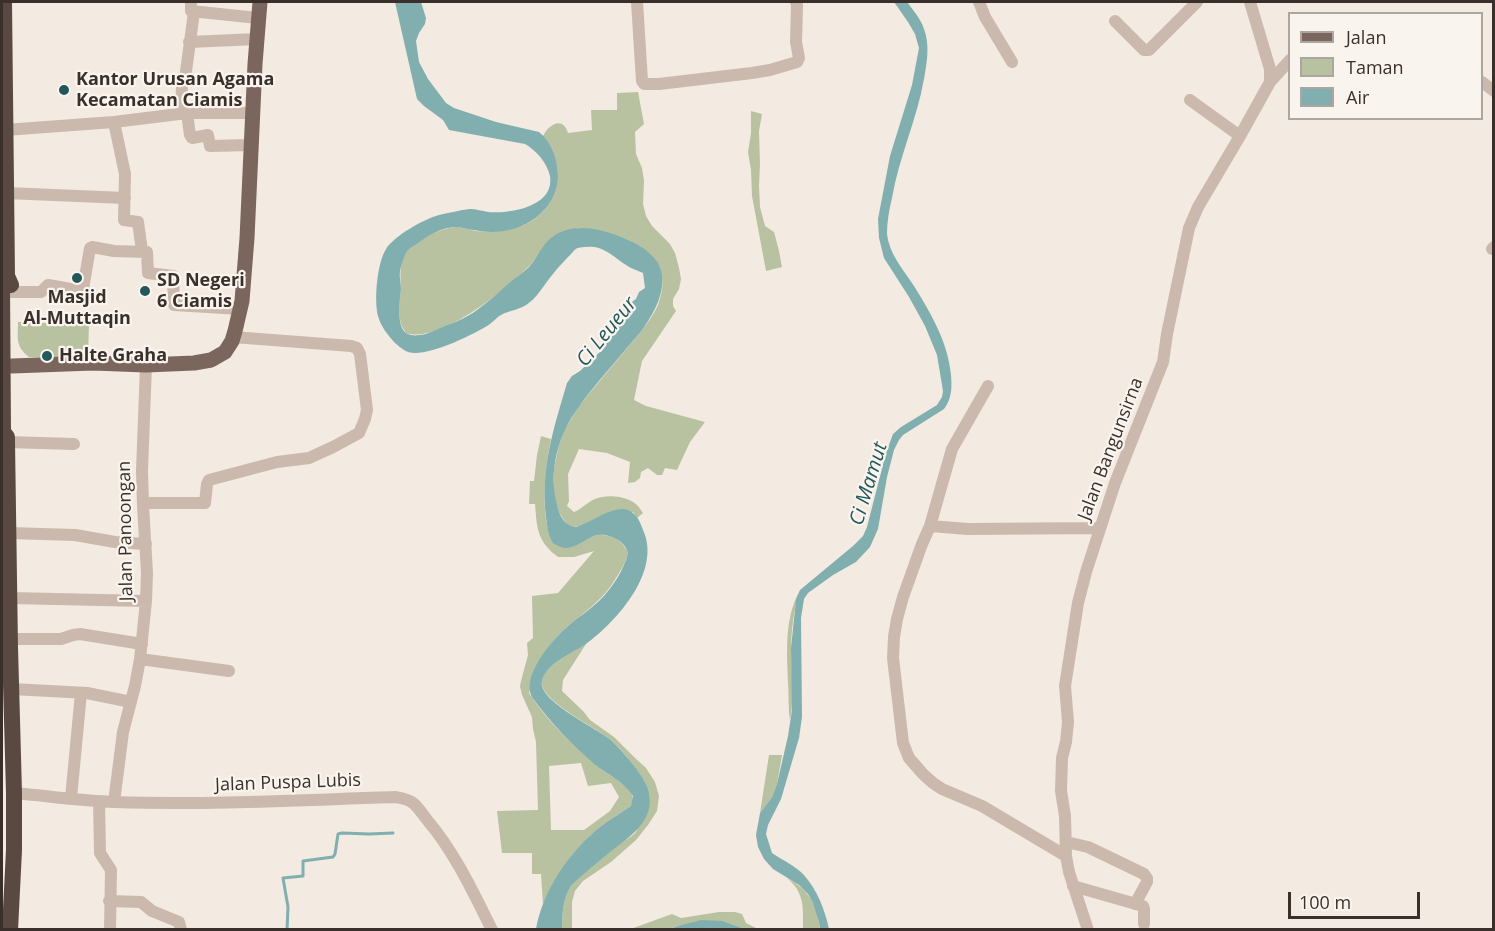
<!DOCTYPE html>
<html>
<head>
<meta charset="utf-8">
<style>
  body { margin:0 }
  #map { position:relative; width:1495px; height:931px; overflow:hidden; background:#f3eae1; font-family:"Open Sans",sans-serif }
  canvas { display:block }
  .frame { position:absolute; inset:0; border:3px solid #3a2f2b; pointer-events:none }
  .legend { position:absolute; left:1288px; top:12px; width:195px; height:108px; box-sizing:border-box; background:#faf4ee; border:2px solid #ada5a0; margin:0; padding:8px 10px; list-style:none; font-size:18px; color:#3a2f2b }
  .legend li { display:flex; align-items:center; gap:12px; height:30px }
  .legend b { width:30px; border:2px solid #ada5a0 }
  .scale { position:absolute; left:1288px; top:892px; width:132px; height:27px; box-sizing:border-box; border:3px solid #3a2f2b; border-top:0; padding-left:8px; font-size:18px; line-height:21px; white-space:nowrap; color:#3a2f2b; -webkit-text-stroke:4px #faf4ee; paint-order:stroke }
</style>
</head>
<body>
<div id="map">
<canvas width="1495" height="931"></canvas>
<div class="frame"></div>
<ul class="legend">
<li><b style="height:8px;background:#7b665d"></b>Jalan</li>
<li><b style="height:16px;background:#b8c2a1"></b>Taman</li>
<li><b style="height:16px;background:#81afaf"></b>Air</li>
</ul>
<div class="scale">100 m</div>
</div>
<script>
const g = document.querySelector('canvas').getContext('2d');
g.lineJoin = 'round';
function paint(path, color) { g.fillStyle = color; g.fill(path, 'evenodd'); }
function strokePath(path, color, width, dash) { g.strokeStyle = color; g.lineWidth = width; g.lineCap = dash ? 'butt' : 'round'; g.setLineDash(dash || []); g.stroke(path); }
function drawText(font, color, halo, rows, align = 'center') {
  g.font = font + ' "Open Sans",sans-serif'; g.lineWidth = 4.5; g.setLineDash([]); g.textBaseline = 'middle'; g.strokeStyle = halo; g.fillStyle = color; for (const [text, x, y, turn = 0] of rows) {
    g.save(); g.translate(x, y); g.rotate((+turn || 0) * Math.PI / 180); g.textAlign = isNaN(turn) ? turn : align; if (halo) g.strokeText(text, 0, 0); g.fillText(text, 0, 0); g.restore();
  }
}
const green = new Path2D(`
  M638,92L644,124L635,132L636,154L642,168L644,181L643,204L646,216L652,226L670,244L675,253L679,268L681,279L679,289L673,299V306L676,311L642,361L634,400L646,406L705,422L690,442L677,470L665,468L662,475H657L648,468L641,472L640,478L635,482L628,483L630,462L607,453L579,449L568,474L569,501L567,506L574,512C582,509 587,502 595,499C607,494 628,496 637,505C639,507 641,510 643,513L637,518L633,512L612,511L580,526L573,527L569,526L565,522L559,512L554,494V468L559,445L564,431L578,407L643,329C648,322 654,314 658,305C675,263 642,241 605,232C596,230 586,229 577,228C565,237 551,245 539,254C535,258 532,264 527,268C504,291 439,344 406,333C395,319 401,300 401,284C400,273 400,263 406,253C413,241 444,226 458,227C464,228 470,230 476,231C509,234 543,226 555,191C562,170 555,154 543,136C549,124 563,116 568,133L592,130L591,110H617V93Z
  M751,111L762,114L759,131L760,164L759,186L760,207L765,226L774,232L779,251L782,267L766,271L752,196L751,170L748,152L751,133Z
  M18,322L89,324L88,358L29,357C15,346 18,338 18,322Z
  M541,436L551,439C545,471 540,508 551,539L578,544C582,542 586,539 591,537C606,531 623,539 628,553C626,562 621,570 616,578C599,607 575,616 555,639C540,656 536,673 529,693C544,717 572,745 593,763C604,772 618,779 628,789C633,794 634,799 631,806C621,813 610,819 600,827C575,847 555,875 543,905L541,874H532V853H502L497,811L538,810L536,742L533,729L532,717L522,695L520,686L521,681L528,655L527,643L533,638L532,596L558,593L594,551L574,557H558C537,541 537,529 535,504H529L530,481H534L537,455ZM581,763L588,786L611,783L619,797L610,811L584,830H551L549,766Z
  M800,590C794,608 791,631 791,650C791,674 795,697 790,720C788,709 789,695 788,683C787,651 784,619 800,590Z
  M586,644L563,680L562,691L583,711L590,720L614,737L634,757L646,768L655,782L659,796L657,811L648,825L636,840L611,862L583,881L575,891L572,902V929H562C562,915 563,898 571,886C580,873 607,854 620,844C625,840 634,836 637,830C640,825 642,819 644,813C648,806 651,800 649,792C646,778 622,750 612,741C598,728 537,700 542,680C545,665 573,652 586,644Z
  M769,755H782L777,784L772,797L760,813Z
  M787,878C809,890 817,904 820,929H803C803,908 805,893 787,878Z
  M719,912H735L742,914L746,923L758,929H745L723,921L678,926L670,929L628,930L672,914L681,918Z`);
const water = new Path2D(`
  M395,2H421L426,18L425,24L419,33L416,41L419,62L428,79L446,103L454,108L496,122L539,132C552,142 558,161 558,177C556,211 525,232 492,232C486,232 480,231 474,230C468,230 462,227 456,227C442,227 427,236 415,245C410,248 406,251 404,258C402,262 401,267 400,271C399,277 401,283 401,289C400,299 396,326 406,333C409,335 415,336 419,335C425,335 431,332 436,330C450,324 465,319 477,310C488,302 498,293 508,284C515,278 523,273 529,267C537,258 542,245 551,238C574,219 610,231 633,242C646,249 660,259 662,275C664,296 654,312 643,329C630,344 617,360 604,375C595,386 586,396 578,408C558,435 548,472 557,504C559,515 564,526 576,527C592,523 620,499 634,514C639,518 641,525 643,530C662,571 617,621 586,644C573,653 546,663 542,681C537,701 599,729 612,741C623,752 646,777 649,792C655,822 629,837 609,853C601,859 593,866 585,873C580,877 575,881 571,886C563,898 562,915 562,929H536C543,890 569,852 600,827C610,819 621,813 631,806L633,796C624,782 607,774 594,764C572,745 551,723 534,700C518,679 552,640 568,626C578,617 590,610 600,600C612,588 624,570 628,553C625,544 621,541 612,537C591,529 585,546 567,548C562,548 558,546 553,543C548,535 547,526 546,517C540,470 554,427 567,383L572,376L580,371L602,350L612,326L625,307L636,299L639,292L645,288L643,273C639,271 635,270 631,268C616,260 605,245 587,247C584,247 580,247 578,248C574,249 571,255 568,257C563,263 557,268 553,274C545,283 539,295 530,302C521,310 510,310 501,315C497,317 494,321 490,324C473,335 435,353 415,353C406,353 401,348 395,343C388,335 381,327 378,316C374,300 377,263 386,249C394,236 424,219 439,215C449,213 460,210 470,209C476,209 482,211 488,212C509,214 555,207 550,176C547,163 537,151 525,144L449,130L443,120L424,106L417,99Z
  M894,2H907C913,10 921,19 924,29C930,45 927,62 924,79C917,119 899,157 892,198C889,210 887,222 887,234C889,253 902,268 912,283C929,310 948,341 951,375C952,388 952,398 944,409L903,435L899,440L894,450L887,477L878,529L870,547L856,562L833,575L808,593L804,599L801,618L802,717L799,738L781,799L768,825L766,834L772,853C782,860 794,865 803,874C817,889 825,910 829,929H820L819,922L813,903L808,894L799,885L773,869L764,859L758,847L756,835L760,813L772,797L777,784L788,736L792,710L791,648L796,600L800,590L853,546L863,536L867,527L886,453L893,434L901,427L937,405L942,397L943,391L937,355L925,326L909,297L884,258L879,238L878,219L890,156L912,85L919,48L915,34L908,22Z
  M701,920L723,921L745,929H670L678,926Z`);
const stream = new Path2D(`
  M287,930L288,907L283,878L303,876V861L333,857L335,854L338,834L342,833L369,834L393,833`);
const minor = new Path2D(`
  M191,2V11L258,18
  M637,2L642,81L644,84H659L752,73L770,70L797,62L799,58L796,42L797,5L796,2
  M979,2L985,17L1012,62
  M1115,21L1144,50H1149L1197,2
  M189,42L257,39
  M1270,82L1290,60
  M1482,82L1494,91
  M1190,100L1240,136
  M181,113L182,86L185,79L194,12
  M187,113L190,135L192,138L208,135L210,146L252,145
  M114,122L125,174L124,220L138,222L142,251
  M5,130L114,122L187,113H253
  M6,193L125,198
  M1492,249L1494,247
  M11,292H41L48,285L82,291L83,289L90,248L92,247L114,251L147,252L148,273L173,276L174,305L241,309
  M988,386L952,449L930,526L922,544L903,597L897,619L894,637L893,658L903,743L909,758L923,774L933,783L942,789L982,806L1066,856
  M7,442L74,444
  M143,503H205L207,484L209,480L277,462L309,458L333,447L359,433L365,419L367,410L360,354L357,348L351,346L233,337
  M930,526L968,529L1100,528
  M9,533L75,535L115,542L146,544
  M10,598L146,601
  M10,639H61L73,635L80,634L142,644
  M140,659L229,671
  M12,689L87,693L131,702
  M14,793C48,796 82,801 115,802C208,805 302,800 395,797C401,798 408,799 413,803C419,808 423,815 428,821C455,853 473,892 492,930
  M71,798L81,693
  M99,801L100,853L111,870L110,930
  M114,802L123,732L135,686L140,659L146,601L147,573L143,505L142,471L146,365
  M1066,842L1088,847L1144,874L1147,878V882L1135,904
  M1073,886L1143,906L1144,909V924
  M109,901L141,902L152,911L179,922L181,930
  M1088,930L1069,872L1066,856L1065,816L1061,791L1062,758L1066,742L1068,722L1065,686L1078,603L1086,572L1115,483L1163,362L1167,334L1189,228L1198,207L1240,136L1270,82V69L1250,2`);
const major = new Path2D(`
  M12,366L93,363L146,365L194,363L211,360L225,352L232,341L235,331L242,301L247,238L255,64L260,2`);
const highway = new Path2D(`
  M4,2L7,276L11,285
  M7,276L2,286L3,432L7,437V442L10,647L14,793V850L10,930`);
const markers = [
  [64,90,6,"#22585a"],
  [77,278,6,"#22585a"],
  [145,291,6,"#22585a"],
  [47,356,6,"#22585a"]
];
const poiNames = [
  ["Kantor Urusan Agama",76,80],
  ["Kecamatan Ciamis",76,101],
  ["SD Negeri",157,281],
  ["6 Ciamis",157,302],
  ["Masjid",77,298,"center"],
  ["Al-Muttaqin",77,319,"center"],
  ["Halte Graha",59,356]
];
const streetNames = [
  ["Jalan Bangunsirna",1111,449,-69],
  ["Jalan Panoongan",126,531,-91],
  ["Jalan Puspa Lubis",288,783,-2]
];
const waterNames = [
  ["Ci Leueur",607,332,-51],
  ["Ci Mamut",869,484,-73]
];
paint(green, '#b8c2a1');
paint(water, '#81afaf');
strokePath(stream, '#81afaf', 3);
strokePath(minor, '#cbb9ad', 12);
strokePath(major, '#7b665d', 15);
strokePath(highway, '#5a4943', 16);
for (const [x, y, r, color] of markers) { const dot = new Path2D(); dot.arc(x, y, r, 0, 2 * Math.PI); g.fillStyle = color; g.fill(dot); strokePath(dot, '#faf4ee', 2); }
drawText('bold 18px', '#3a2f2b', '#faf4ee', poiNames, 'left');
drawText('18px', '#3a2f2b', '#faf4ee', streetNames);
drawText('italic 20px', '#22585a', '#faf4ee', waterNames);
</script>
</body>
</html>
